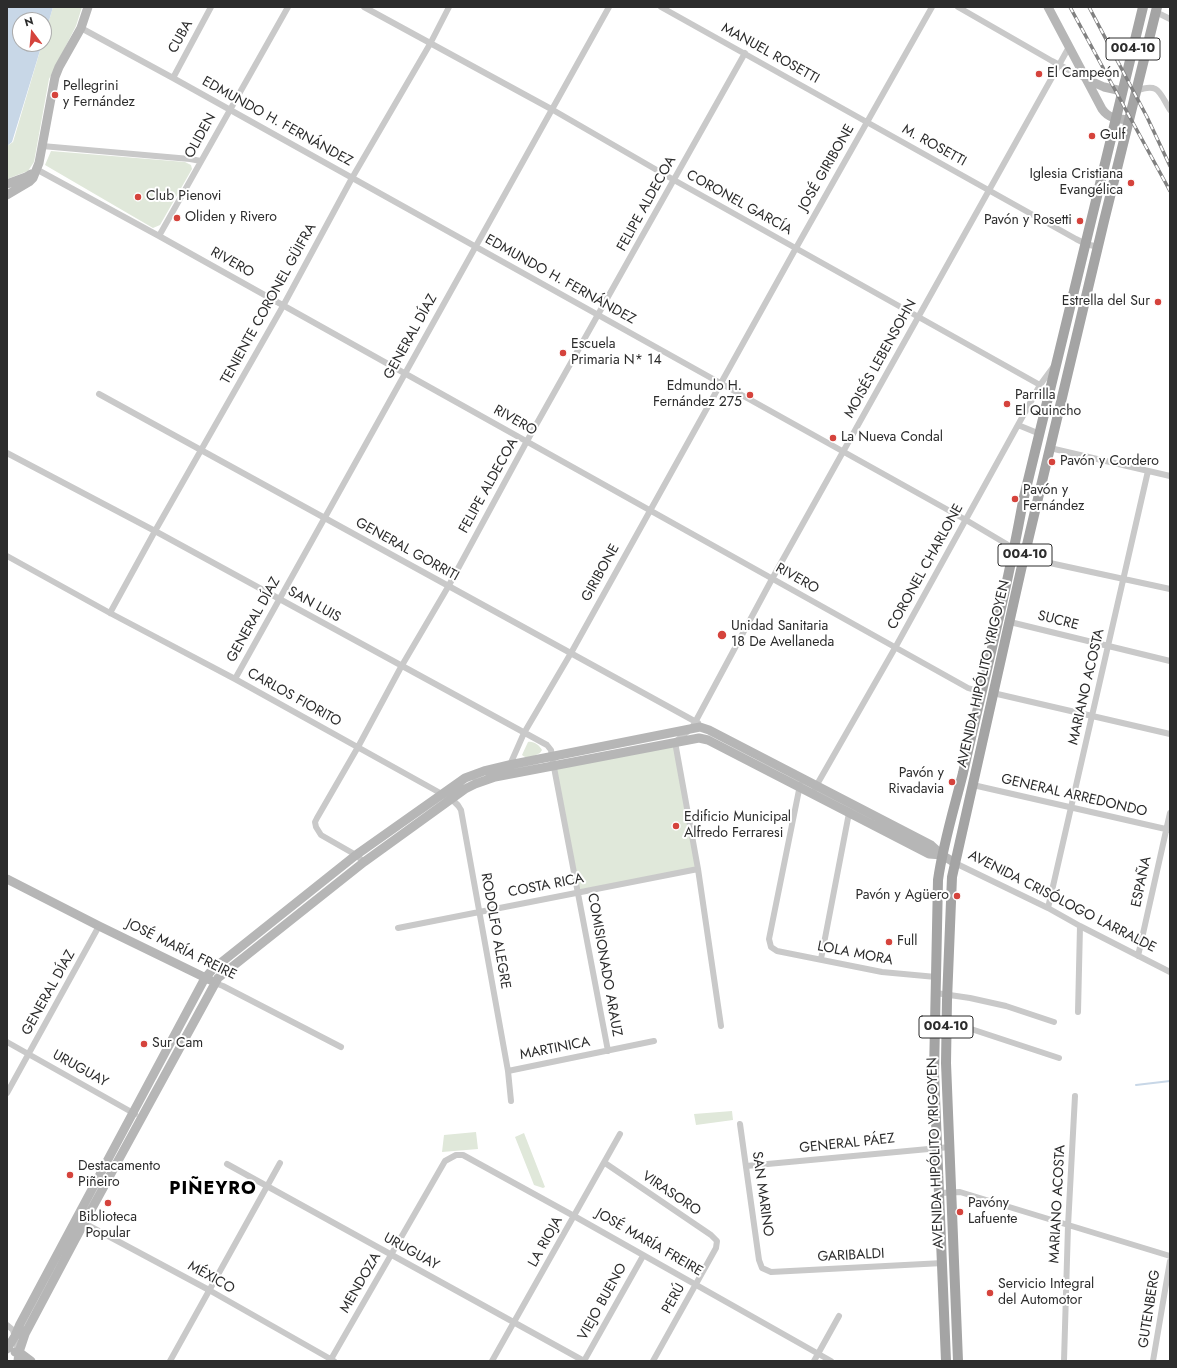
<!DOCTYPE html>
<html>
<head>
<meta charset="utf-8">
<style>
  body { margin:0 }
  #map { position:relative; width:1177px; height:1368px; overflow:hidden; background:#fff; font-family:Jost,sans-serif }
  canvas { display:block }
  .frame { position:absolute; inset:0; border:8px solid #2c2c2c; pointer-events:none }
  .north { position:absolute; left:12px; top:12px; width:40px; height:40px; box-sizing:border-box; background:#fff; border:1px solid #ababab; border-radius:50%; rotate:344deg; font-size:11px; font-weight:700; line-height:16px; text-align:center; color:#2c2c2c }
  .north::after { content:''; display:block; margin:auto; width:14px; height:18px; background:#d5433c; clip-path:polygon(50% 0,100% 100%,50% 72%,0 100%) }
</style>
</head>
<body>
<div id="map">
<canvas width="1177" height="1368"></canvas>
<div class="frame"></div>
<div class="north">N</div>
</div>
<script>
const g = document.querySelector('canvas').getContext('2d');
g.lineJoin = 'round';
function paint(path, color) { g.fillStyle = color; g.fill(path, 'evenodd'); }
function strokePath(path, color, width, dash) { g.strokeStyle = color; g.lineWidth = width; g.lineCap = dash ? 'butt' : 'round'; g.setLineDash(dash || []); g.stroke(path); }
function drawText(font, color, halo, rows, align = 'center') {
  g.font = font + ' Jost,sans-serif'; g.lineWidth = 4; g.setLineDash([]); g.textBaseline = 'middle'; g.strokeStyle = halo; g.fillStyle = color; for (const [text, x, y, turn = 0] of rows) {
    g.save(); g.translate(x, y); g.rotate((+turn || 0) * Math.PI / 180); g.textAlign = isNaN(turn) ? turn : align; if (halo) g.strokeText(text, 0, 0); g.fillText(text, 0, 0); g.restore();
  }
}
const green = new Path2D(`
  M53,7H82L76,26L49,79L34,162L28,171L7,179V146L13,142L42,44H44V38Z
  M51,151L185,162L191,165L192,169L160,225L153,228L45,165Z
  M528,742C534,741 539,745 542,750L540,753C534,756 527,760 522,755Z
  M675,742L698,869L578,892L554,766Z
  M732,1111L733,1120L696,1125L694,1114Z
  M476,1132L478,1149L442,1152L444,1135Z
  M524,1133L545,1187L543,1188L534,1185L515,1137Z`);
const water = new Path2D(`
  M7,7H53L44,38V20H20V44H42L12,142L7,146Z`);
const stream = new Path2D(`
  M1136,1085L1170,1081`);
const street = new Path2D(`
  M364,7L553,110L674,180L1040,385
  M661,7L1076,239L1086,244L1098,247
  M958,7L1052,61L1086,79
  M1156,12L1170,19
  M81,28L173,78L966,520L1025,555L1036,560L1170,589
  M173,78L211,7
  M1136,91C1159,82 1159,92 1170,110
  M42,146L190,159L201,161
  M36,169L159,236L968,688L981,692
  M159,236L288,7
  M99,394L698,723
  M1018,425L1040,434
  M1050,448L1170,476
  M7,453L155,531L547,745L551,750L552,757L608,1051
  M7,556L110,613L235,679L442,794C450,798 457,802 461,810L508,1071L511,1101
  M110,613L155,531L283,306L352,178L430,44L449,7
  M1010,622L1170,661
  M235,679L609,7
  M993,693L1170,734
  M509,767L524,733L571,653L796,248L932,7
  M800,785L769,939L771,947L777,951L882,972L936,977
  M973,785L1170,830
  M815,788L895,648L1040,385L1054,366
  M364,862L356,855L321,835L316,827L315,822L317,818L358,747L401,667L448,587L527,441L745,53
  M955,863L1048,908L1080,926L1170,972
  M1048,908L1148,471
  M398,928L698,869
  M1138,956L1170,813
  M821,959L849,813
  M215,983L223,986L341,1047
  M936,993L970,998L1006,1006L1054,1022
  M1078,1012L1080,926
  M946,1025L962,1026L1059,1058
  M721,1026L698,869L675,742L692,728L772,579L1069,47
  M7,1042L135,1114
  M508,1071L654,1041
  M7,1093L99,926
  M740,1124L759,1260L762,1268L771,1272L943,1263
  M605,1163L711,1235L717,1241L716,1248L653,1361
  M227,1164L584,1361
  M746,1166L950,1147
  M940,1193L960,1192L1170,1256
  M82,1222L209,1290L334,1361
  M7,1325L13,1330L18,1350
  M170,1361L280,1163
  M330,1361L445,1161L456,1155H463L574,1216L831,1361
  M492,1361L620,1134
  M584,1361L643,1256
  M814,1361L839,1316
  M1064,1361L1068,1226L1075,1096
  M1153,1361L1170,1261`);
const secondary = new Path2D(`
  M1048,7L1102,109C1109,119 1118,119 1129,120
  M1086,79L1104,87L1122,91
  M7,184L26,177L31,174
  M7,195L29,182L33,178L39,163L55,77L59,67L81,28L88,7
  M7,879L99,926L210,980
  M7,1349L15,1336L20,1324L205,978L213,969L356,855L465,778L484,771L509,765L700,727L709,730L931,845L942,855L955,863
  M15,1352H19L31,1361
  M18,1361L19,1352L25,1334L84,1223L218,978L364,862L465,789L475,784L495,777L699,738L708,740L929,854L942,855`);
const primary = new Path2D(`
  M946,1361L934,1073L938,880C943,844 954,809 963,773C983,683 1007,592 1023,501L1143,7
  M958,1361L946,1063L947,1000L952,877L1021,570L1104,221L1157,7`);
const rail = new Path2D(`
  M1070,7L1170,191
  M1089,7L1147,117L1170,166`);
const markers = [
  [1039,74,4,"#d5433c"],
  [55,95,4,"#d5433c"],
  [1092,136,4,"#d5433c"],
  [1131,183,4,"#d5433c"],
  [138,197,4,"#d5433c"],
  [177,218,4,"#d5433c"],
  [1080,221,4,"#d5433c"],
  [1158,302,4,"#d5433c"],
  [563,353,4,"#d5433c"],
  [750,395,4,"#d5433c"],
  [1007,404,4,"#d5433c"],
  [833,438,4,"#d5433c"],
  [1052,462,4,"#d5433c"],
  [1015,499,4,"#d5433c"],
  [722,635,5,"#d5433c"],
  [952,782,4,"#d5433c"],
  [676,826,4,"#d5433c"],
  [957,896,4,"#d5433c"],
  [889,942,4,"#d5433c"],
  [144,1044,4,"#d5433c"],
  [70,1175,4,"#d5433c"],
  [108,1203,4,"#d5433c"],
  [960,1212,4,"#d5433c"],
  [990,1293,4,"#d5433c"]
];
const shields = [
  [1133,49,54],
  [1025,555,54],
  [946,1027,54]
];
const shieldNames = [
  ["004-10",1133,49],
  ["004-10",1025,555],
  ["004-10",946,1027]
];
const streetNames = [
  ["CUBA",181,37,-61],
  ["MANUEL ROSETTI",770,54,29],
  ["EDMUNDO H. FERNÁNDEZ",277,122,29],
  ["OLIDEN",201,136,-61],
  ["M. ROSETTI",934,146,29],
  ["JOSÉ GIRIBONE",827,168,-60],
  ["CORONEL GARCÍA",739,203,29],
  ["FELIPE ALDECOA",647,204,-61],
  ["RIVERO",232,263,29],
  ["EDMUNDO H. FERNÁNDEZ",560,280,29],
  ["TENIENTE CORONEL GÜIFRA",269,304,-61],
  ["GENERAL DÍAZ",411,337,-61],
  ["MOISÉS LEBENSOHN",881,359,-61],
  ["RIVERO",515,421,29],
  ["FELIPE ALDECOA",489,486,-61],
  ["GENERAL GORRITI",407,550,29],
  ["CORONEL CHARLONE",926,567,-61],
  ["GIRIBONE",601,573,-61],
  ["RIVERO",797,579,29],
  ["SAN LUIS",314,605,29],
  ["GENERAL DÍAZ",254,620,-61],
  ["SUCRE",1058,621,14],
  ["AVENIDA HIPÓLITO YRIGOYEN",984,674,-77],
  ["MARIANO ACOSTA",1087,687,-77],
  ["CARLOS FIORITO",294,698,29],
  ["GENERAL ARREDONDO",1074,796,13],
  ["ESPAÑA",1142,882,-78],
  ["COSTA RICA",546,886,-11],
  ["AVENIDA CRISÓLOGO LARRALDE",1062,902,27],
  ["RODOLFO ALEGRE",495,931,80],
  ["JOSÉ MARÍA FREIRE",181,950,26],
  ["LOLA MORA",855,954,11],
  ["COMISIONADO ARAUZ",604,965,80],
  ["GENERAL DÍAZ",49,993,-61],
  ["MARTINICA",555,1049,-11],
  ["URUGUAY",80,1069,29],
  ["GENERAL PÁEZ",847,1144,-6],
  ["AVENIDA HIPÓLITO YRIGOYEN",936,1153,-92],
  ["VIRASORO",671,1194,34],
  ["SAN MARINO",762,1194,82],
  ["MARIANO ACOSTA",1058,1204,-87],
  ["LA RIOJA",546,1242,-61],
  ["JOSÉ MARÍA FREIRE",649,1243,30],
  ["URUGUAY",411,1252,29],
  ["GARIBALDI",851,1256,-3],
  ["MÉXICO",211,1278,29],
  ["MENDOZA",361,1283,-60],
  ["PERÚ",674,1299,-61],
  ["VIEJO BUENO",603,1302,-61],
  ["GUTENBERG",1150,1309,-81]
];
const poiNames = [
  ["El Campeón",1047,74],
  ["Pellegrini",63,87],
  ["y Fernández",63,103],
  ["Gulf",1100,136],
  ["Iglesia Cristiana",1123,175,"right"],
  ["Evangélica",1123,191,"right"],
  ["Club Pienovi",146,197],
  ["Oliden y Rivero",185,218],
  ["Pavón y Rosetti",1072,221,"right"],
  ["Estrella del Sur",1150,302,"right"],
  ["Escuela",571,345],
  ["Primaria N* 14",571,361],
  ["Edmundo H.",742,387,"right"],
  ["Fernández 275",742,403,"right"],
  ["Parrilla",1015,396],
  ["El Quincho",1015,412],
  ["La Nueva Condal",841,438],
  ["Pavón y Cordero",1060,462],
  ["Pavón y",1023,491],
  ["Fernández",1023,507],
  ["Unidad Sanitaria",731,627],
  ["18 De Avellaneda",731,643],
  ["Pavón y",944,774,"right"],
  ["Rivadavia",944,790,"right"],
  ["Edificio Municipal",684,818],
  ["Alfredo Ferraresi",684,834],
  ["Pavón y Agüero",949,896,"right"],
  ["Full",897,942],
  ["Sur Cam",152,1044],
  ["Destacamento",78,1167],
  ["Piñeiro",78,1183],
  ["Pavóny",968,1204],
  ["Lafuente",968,1220],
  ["Biblioteca",108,1218,"center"],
  ["Popular",108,1234,"center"],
  ["Servicio Integral",998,1285],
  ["del Automotor",998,1301]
];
const districtNames = [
  ["PIÑEYRO",213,1190]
];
paint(green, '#e0e8da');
paint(water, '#c8d7e7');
strokePath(stream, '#c8d7e7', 2);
strokePath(street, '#c9c9c9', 6);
strokePath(secondary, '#b6b6b6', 9);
strokePath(primary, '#a4a4a4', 10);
strokePath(rail, '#818181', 3.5);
strokePath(rail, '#fff', 2, [6]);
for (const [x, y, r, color] of markers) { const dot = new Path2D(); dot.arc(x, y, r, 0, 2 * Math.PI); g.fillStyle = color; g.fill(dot); strokePath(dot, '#fff', 1.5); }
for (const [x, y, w] of shields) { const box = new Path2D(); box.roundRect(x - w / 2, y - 11, w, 22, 3); g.fillStyle = '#fff'; g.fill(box); strokePath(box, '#2c2c2c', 1); }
drawText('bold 13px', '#2c2c2c', null, shieldNames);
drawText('14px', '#2c2c2c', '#fff', streetNames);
drawText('14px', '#2c2c2c', '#fff', poiNames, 'left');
g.letterSpacing = '1px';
drawText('bold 18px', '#000', '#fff', districtNames);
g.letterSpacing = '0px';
</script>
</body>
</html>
